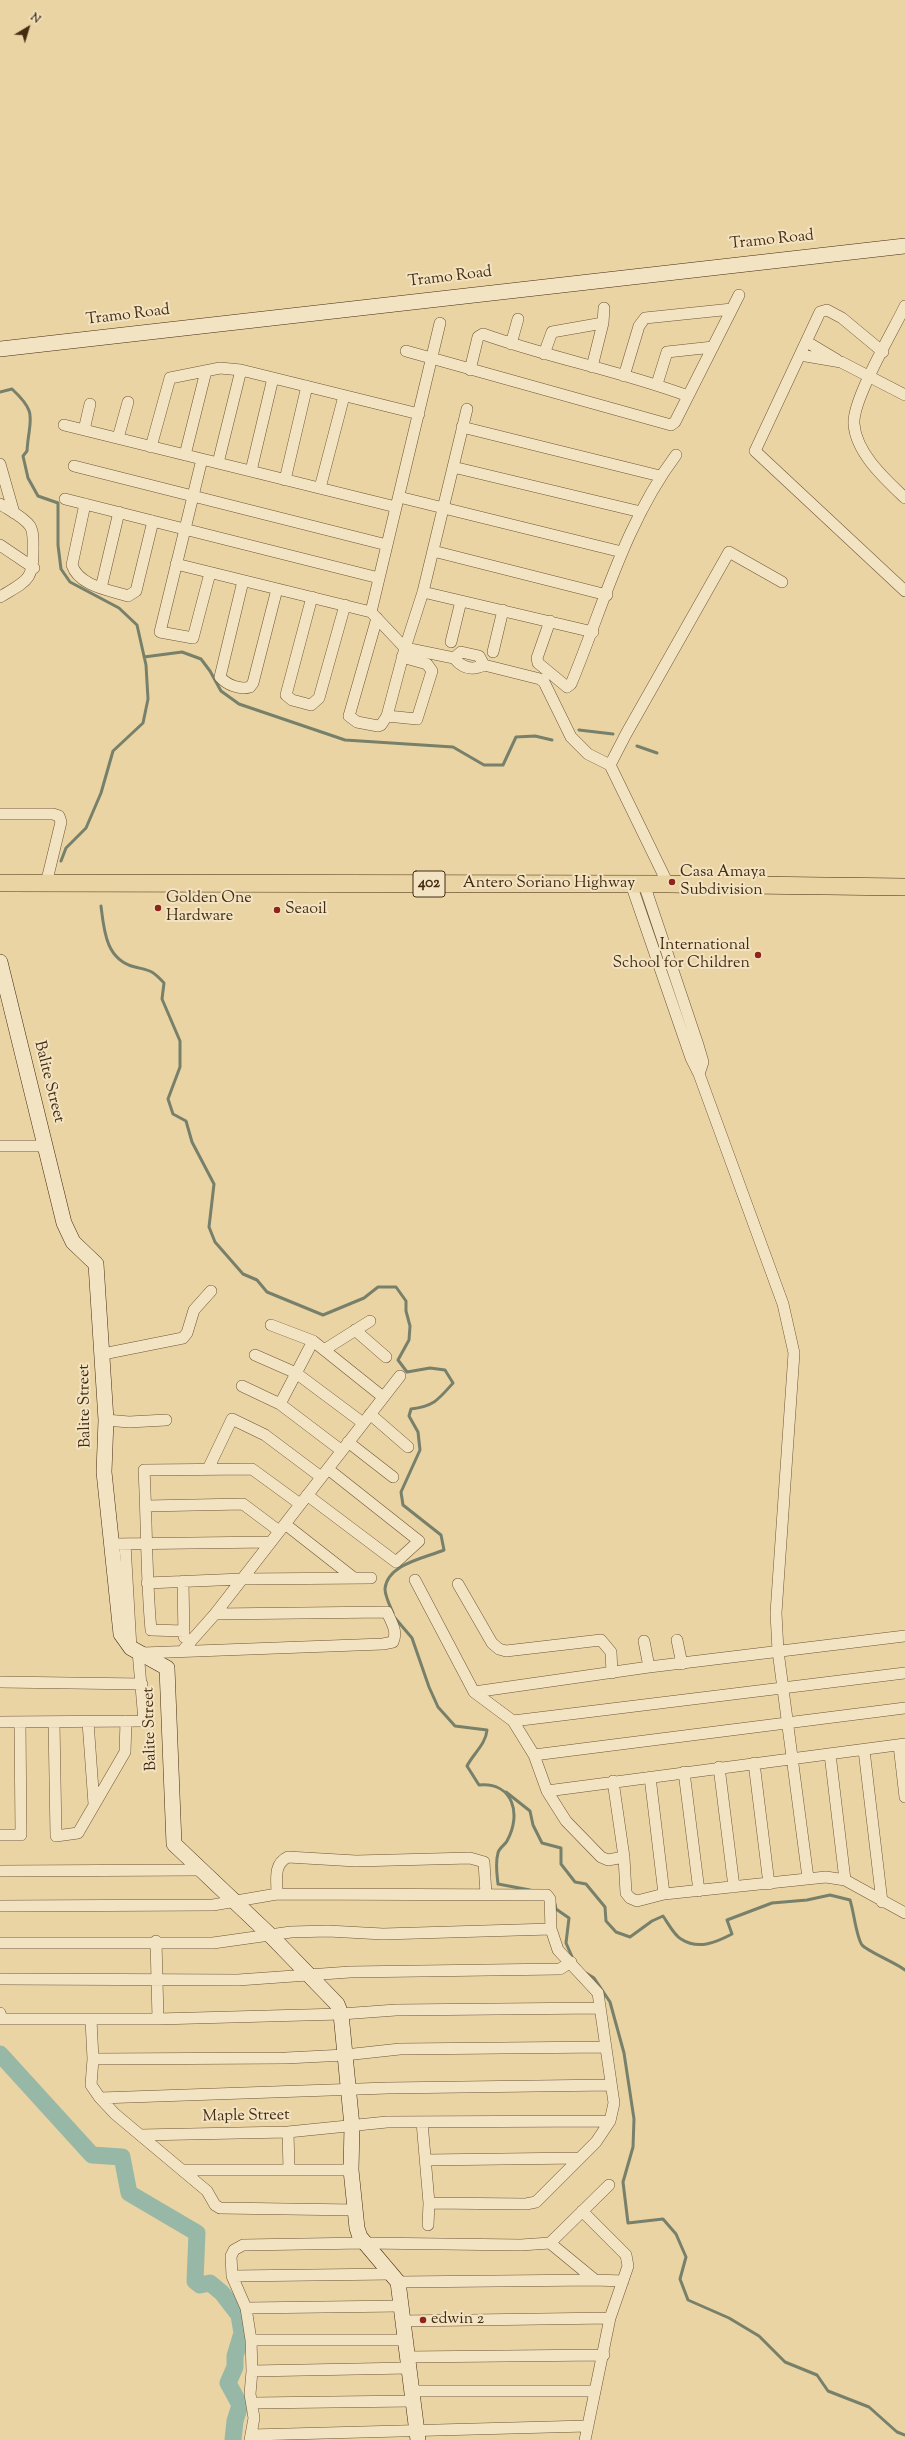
<!DOCTYPE html>
<html>
<head>
<meta charset="utf-8">
<style>
  body { margin:0 }
  #map { position:relative; width:905px; height:2440px; overflow:hidden; background:#ebd4a3; font-family:"Sorts Mill Goudy",serif }
  canvas { display:block }
  .north { position:absolute; left:8px; top:8px; width:40px; height:40px; -webkit-text-stroke:3px #f2e3c3; paint-order:stroke; rotate:38deg; font-size:11px; font-weight:700; line-height:16px; text-align:center; color:#452b12 }
  .north::after { content:''; display:block; margin:auto; width:14px; height:18px; background:#452b12; clip-path:polygon(50% 0,100% 100%,50% 72%,0 100%) }
</style>
</head>
<body>
<div id="map">
<canvas width="905" height="2440"></canvas>
<div class="north">N</div>
</div>
<script>
const g = document.querySelector('canvas').getContext('2d');
g.lineJoin = 'round';
function strokePath(path, color, width, dash) { g.strokeStyle = color; g.lineWidth = width; g.lineCap = dash ? 'butt' : 'round'; g.setLineDash(dash || []); g.stroke(path); }
function drawText(font, color, halo, rows, align = 'center') {
  g.font = font + ' "Sorts Mill Goudy",serif'; g.lineWidth = 4; g.setLineDash([]); g.textBaseline = 'middle'; g.strokeStyle = halo; g.fillStyle = color; for (const [text, x, y, turn = 0] of rows) {
    g.save(); g.translate(x, y); g.rotate((+turn || 0) * Math.PI / 180); g.textAlign = isNaN(turn) ? turn : align; if (halo) g.strokeText(text, 0, 0); g.fillText(text, 0, 0); g.restore();
  }
}
const stream = new Path2D(`
  M0,392L12,389C39,414 29,418 27,451L23,456L28,478L38,496L58,503V545L61,569L70,582L119,608L137,625L146,665L148,699L143,723L113,751L101,793L86,828L66,848L61,861
  M144,657L182,652L201,659L210,671L221,691L239,704L345,740L453,747L484,765H503L516,737L535,736L552,740
  M579,730L613,734
  M637,746L657,753
  M101,906C104,931 106,960 135,967C151,971 152,970 164,983L162,999L180,1041V1067L168,1099L173,1114L186,1121L192,1142L214,1184L209,1227L215,1242L243,1274L257,1280L267,1292L323,1315L364,1298L378,1287H396L406,1301V1311L410,1326L409,1340L398,1360L407,1372L430,1368L445,1370L453,1383C438,1400 434,1406 411,1409L409,1416L418,1432L420,1450L401,1492L403,1505L441,1535L444,1550C425,1558 387,1564 385,1589C385,1596 390,1606 393,1613
  M395,1618L412,1638L429,1687L438,1707L455,1726L487,1730C486,1744 473,1754 467,1766L479,1785C513,1782 522,1814 507,1841C505,1845 499,1848 498,1853C495,1863 497,1874 498,1884L530,1890
  M506,1792L530,1811L533,1825L542,1843L561,1848V1864L575,1882L586,1884L605,1907L606,1921L616,1932L630,1937L652,1921L663,1916C668,1923 674,1935 681,1939C698,1950 715,1943 732,1934L727,1920L772,1903L807,1900L830,1895L850,1900C854,1912 856,1936 862,1945C867,1951 896,1963 905,1970
  M555,1904L556,1909L569,1918L566,1943L573,1959
  M586,1973L594,1978L610,2002L624,2053L634,2119L633,2147L623,2182L628,2223L663,2219L676,2234L686,2257L680,2279L688,2300L729,2318L759,2336L785,2362L817,2375L828,2391L869,2407L897,2432L905,2435`);
const river = new Path2D(`
  M0,2054L92,2155L122,2157L129,2193L197,2233L195,2281L200,2285L210,2283L222,2293L239,2315L242,2333L235,2356V2367L228,2383L240,2405L235,2421L233,2440`);
const street = new Path2D(`
  M905,306C893,331 852,400 854,424C856,453 885,479 905,498
  M732,309L739,295
  M440,323L371,612L405,648L454,658L461,652L479,656L484,665L540,679L544,682L571,737L588,754L610,765
  M807,342L837,360
  M511,344L518,319
  M406,351L671,425L675,422L732,309L645,318L639,326L624,376
  M883,352L842,318L827,310L820,312L755,451L905,591
  M544,354L552,332L603,323
  M800,355L841,362L905,395
  M592,367L603,323L604,308
  M470,370L478,337L483,334C550,358 621,371 688,396
  M657,384L667,352L713,347
  M64,425L396,507
  M462,427L660,476
  M84,430L90,404
  M118,438L128,402
  M151,447L170,378L220,368L241,370L419,414
  M185,455L206,371
  M202,459L160,632L193,638L210,573
  M218,463L241,370
  M0,464L14,513
  M74,466L387,545
  M453,467L641,512
  M251,471L273,378
  M285,480L307,386
  M320,488L344,396
  M399,497L622,552
  M65,499L379,578
  M0,504C9,510 24,517 30,526C34,532 33,541 33,548C34,581 26,581 0,597
  M85,504L72,565C79,586 109,590 128,596L136,591L153,521
  M0,545L34,568
  M433,551L607,595
  M176,564L371,612
  M243,581L220,677C227,685 240,690 250,687L253,683L277,589
  M101,588L119,512
  M423,592L593,632
  M312,597L286,695L292,700L311,705L319,698L345,605
  M377,618L349,716L357,722L378,726L381,725L387,716L405,648L423,592L467,409
  M550,621L537,658L538,663L567,687L571,684C603,607 625,523 676,455
  M451,642L461,601
  M493,652L503,610
  M454,658C462,668 472,671 484,665
  M387,716L417,719L432,671L427,664L402,657
  M0,814H53L59,816L61,822L46,884
  M631,884L691,1058L699,1074L783,1304L794,1353L776,1613L778,1651L808,1878
  M644,884L698,1045L703,1062L699,1074
  M668,884L610,765L626,734L729,552L782,582
  M0,1146H46
  M271,1325L313,1341L383,1397
  M355,1330L386,1357
  M324,1350L370,1321
  M103,1354L183,1338L187,1333L194,1310L211,1291
  M255,1355L296,1373L363,1423
  M242,1386L280,1404L342,1451
  M280,1404L313,1341
  M370,1414L408,1447
  M106,1420L129,1422L166,1420
  M348,1442L393,1477
  M208,1469L232,1419L265,1435L321,1477
  M307,1495L396,1562L419,1541L328,1469
  M146,1506L243,1504L279,1531
  M285,1524L354,1578
  M112,1544L271,1542
  M125,1544L131,1648
  M415,1580L474,1692L513,1721L534,1755L547,1791L566,1821L601,1857L608,1860L624,1857
  M183,1581L184,1637
  M147,1583L242,1579L371,1578
  M458,1584L492,1643L499,1649L506,1651L601,1640L611,1652L612,1673
  M184,1631L151,1630C146,1577 147,1524 144,1470L252,1469L300,1504
  M677,1640L682,1664
  M644,1641L649,1667
  M184,1649L215,1614L400,1376
  M143,1653L383,1644L393,1642C398,1631 391,1622 387,1612L215,1614
  M0,1682L142,1684
  M474,1692L649,1667L905,1636
  M513,1721L905,1673
  M0,1722L144,1721L138,1651
  M54,1722L56,1836L78,1833L125,1752L126,1721
  M88,1722L94,1804
  M899,1745L905,1797
  M864,1750L882,1902
  M830,1754L845,1880
  M534,1755L905,1708
  M754,1763L769,1884
  M719,1767L734,1887
  M684,1772L699,1891
  M650,1777L664,1894
  M613,1781L624,1857L626,1893L630,1898L637,1901L664,1894L826,1877L845,1880L905,1913
  M547,1791L905,1744
  M0,1835H21L20,1722
  M0,1871L200,1870
  M277,1894C277,1880 273,1864 288,1857L356,1861L470,1858L484,1862L486,1894
  M0,1906L213,1905L277,1894L547,1895L550,1899L551,1929L558,1950L598,1993L614,2103L610,2121L596,2142L536,2202L526,2204L429,2203
  M156,1941L158,2019
  M0,1943H213L291,1932L328,1931L383,1934L551,1929
  M0,1979L238,1980L350,1972L560,1969L571,1962
  M0,2013L2,2019H158L341,2014L396,2010L600,2008
  M91,2020L93,2059L91,2085L100,2098L388,2088L611,2085
  M93,2059L286,2058L345,2055L400,2049L606,2047
  M100,2098L115,2114L207,2191L215,2205L220,2208L355,2210
  M422,2122L429,2203L428,2225
  M288,2132L289,2169
  M140,2135L288,2132L387,2122L610,2121
  M426,2160L580,2158
  M183,2170H351
  M582,2211L626,2255L628,2266L610,2318L585,2440
  M550,2243L609,2185
  M232,2276L392,2274
  M398,2282L595,2280
  M246,2308L401,2306
  M402,2321L610,2318
  M251,2340H405
  M407,2357L604,2355
  M252,2371L409,2368
  M412,2391H595
  M253,2403L413,2401
  M251,2435L587,2426
  M250,2440L254,2418L250,2394L252,2371L251,2340L246,2308L232,2276L231,2256L234,2250L243,2245L365,2243L521,2245L550,2243L595,2280L623,2281`);
const secondary = new Path2D(`
  M0,349L905,246
  M0,962L64,1223L73,1242L96,1264L106,1420L104,1472L121,1634L131,1648L167,1668L174,1844L272,1937L337,2004L341,2014L352,2126L351,2170L357,2228L360,2237L398,2282L418,2440`);
const primary = new Path2D(`
  M0,883L668,884L905,887`);
const markers = [
  [672,882,4,"#8f2418"],
  [158,908,4,"#8f2418"],
  [277,910,4,"#8f2418"],
  [758,955,4,"#8f2418"],
  [423,2320,4,"#8f2418"]
];
const shields = [
  [429,884,32]
];
const shieldNames = [
  ["402",429,884]
];
const streetNames = [
  ["Tramo Road",772,241,-6],
  ["Tramo Road",450,278,-7],
  ["Tramo Road",128,316,-7],
  ["Antero Soriano Highway",549,884],
  ["Balite Street",48,1082,76],
  ["Balite Street",86,1406,-91],
  ["Balite Street",151,1729,-92],
  ["Maple Street",246,2117,-1]
];
const poiNames = [
  ["Casa Amaya",680,873],
  ["Subdivision",680,891],
  ["Golden One",166,899],
  ["Hardware",166,917],
  ["Seaoil",285,910],
  ["International",750,946,"right"],
  ["School for Children",750,964,"right"],
  ["edwin 2",431,2320]
];
strokePath(stream, '#77806b', 3);
strokePath(river, '#98b8a7', 17);
strokePath(street, '#6e5536', 12);
strokePath(secondary, '#452b12', 16);
strokePath(primary, '#452b12', 18);
strokePath(street, '#f2e3c3', 11);
strokePath(secondary, '#f2e3c3', 15);
strokePath(primary, '#ebd4a3', 17);
for (const [x, y, r, color] of markers) { const dot = new Path2D(); dot.arc(x, y, r, 0, 2 * Math.PI); g.fillStyle = color; g.fill(dot); strokePath(dot, '#f2e3c3', 1.5); }
for (const [x, y, w] of shields) { const box = new Path2D(); box.roundRect(x - w / 2, y - 13, w, 26, 3); g.fillStyle = '#f2e3c3'; g.fill(box); strokePath(box, '#452b12', 1); }
drawText('bold 15px', '#452b12', null, shieldNames);
drawText('16px', '#452b12', '#f2e3c3', streetNames);
drawText('16px', '#452b12', '#f2e3c3', poiNames, 'left');
</script>
</body>
</html>
